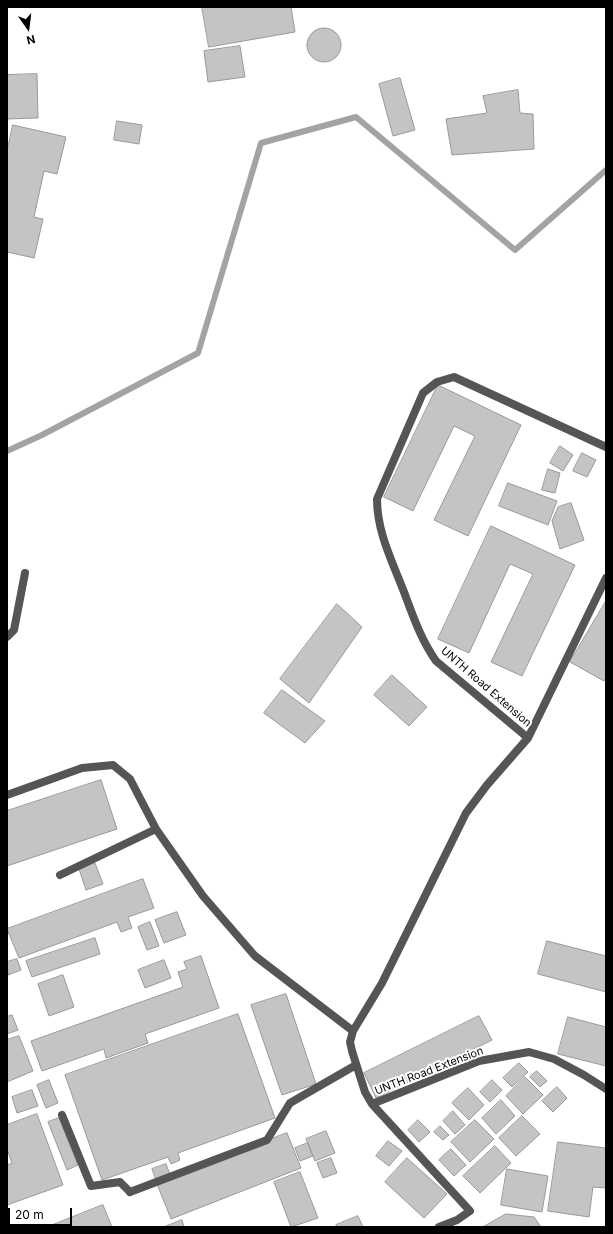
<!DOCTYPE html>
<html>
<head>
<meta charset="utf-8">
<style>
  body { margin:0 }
  #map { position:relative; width:613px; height:1234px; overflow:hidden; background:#fff; font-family:Inter,sans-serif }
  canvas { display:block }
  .frame { position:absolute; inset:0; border:8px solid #000; pointer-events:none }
  .north { position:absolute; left:8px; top:8px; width:40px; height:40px; -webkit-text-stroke:3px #fff; paint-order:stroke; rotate:166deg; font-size:11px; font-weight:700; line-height:16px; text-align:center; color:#000 }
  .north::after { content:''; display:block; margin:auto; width:14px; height:18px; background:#000; clip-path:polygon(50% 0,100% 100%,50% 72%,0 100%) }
  .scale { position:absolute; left:8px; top:1208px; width:64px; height:18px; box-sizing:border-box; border:2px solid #000; border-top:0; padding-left:5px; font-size:12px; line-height:14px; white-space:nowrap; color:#000; -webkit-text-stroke:3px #fff; paint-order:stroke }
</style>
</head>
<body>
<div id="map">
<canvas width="613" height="1234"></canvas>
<div class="frame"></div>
<div class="north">N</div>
<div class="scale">20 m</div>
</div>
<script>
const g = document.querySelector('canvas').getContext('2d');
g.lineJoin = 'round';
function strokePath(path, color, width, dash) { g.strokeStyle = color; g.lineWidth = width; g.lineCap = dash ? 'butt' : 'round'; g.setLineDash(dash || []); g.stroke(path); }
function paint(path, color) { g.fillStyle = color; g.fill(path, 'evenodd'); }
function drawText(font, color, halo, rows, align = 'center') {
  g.font = font + ' Inter,sans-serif'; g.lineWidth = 4; g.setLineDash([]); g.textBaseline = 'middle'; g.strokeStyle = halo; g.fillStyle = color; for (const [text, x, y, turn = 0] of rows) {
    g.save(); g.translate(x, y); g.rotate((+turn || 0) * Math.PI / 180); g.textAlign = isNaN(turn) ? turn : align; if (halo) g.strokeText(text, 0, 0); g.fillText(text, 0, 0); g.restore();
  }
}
const stream = new Path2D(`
  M7,451L42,435L198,353L261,143L356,117L515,250L606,170`);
const building = new Path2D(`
  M202,7H291L295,32L209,47Z
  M307 45a17 17 0 1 1 34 0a17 17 0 1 1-34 0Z
  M240,46L245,77L208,82L204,51Z
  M37,74L38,118L7,119V75Z
  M400,78L415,130L393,136L379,84Z
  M518,90L520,113L533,114L534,149L452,155L446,119L487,113L483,96Z
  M117,121L142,125L139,144L114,140Z
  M13,125L66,137L57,174L44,171L34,217L43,219L34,258L7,252V151Z
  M438,385L521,425L468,536L434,520L475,436L454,426L413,511L384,497Z
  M560,446L573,455L563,471L550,463Z
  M582,453L596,460L587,477L573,471Z
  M548,469L560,473L555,493L542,490Z
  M508,483L557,501L548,525L499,506Z
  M571,503L584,540L560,549L552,521L558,507Z
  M491,526L575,565L522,676L491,662L533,574L510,564L469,653L438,639Z
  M606,601V678L604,681L570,662Z
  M337,604L362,627L309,703L280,679Z
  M392,675L427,707L409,726L374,695Z
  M282,690L325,721L305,743L264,713Z
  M101,780L117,829L7,866V811Z
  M95,863L103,884L86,890L79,869Z
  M143,879L154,908L128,917L132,928L121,932L117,922L19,958L7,929Z
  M177,912L186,935L164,943L155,920Z
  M150,922L159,946L147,950L138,927Z
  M95,938L100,954L32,977L26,961Z
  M547,941L606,956V992L538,974Z
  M201,956L219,1008L145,1034L148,1043L106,1058L104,1049L42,1071L31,1041L183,987L178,972L187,969L184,962Z
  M17,959L21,970L8,975L7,962Z
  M164,960L171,978L145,988L138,970Z
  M63,975L74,1007L49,1016L38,984Z
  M286,994L316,1084L282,1095L251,1005Z
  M238,1014L275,1118L178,1153L180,1160L171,1164L168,1157L102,1180L65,1075Z
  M12,1015L18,1030L7,1034V1017Z
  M479,1016L492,1040L376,1098L364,1073Z
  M568,1017L606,1027V1066L558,1054Z
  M19,1036L33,1071L7,1082V1040Z
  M519,1063L528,1072L512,1087L503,1078Z
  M537,1071L547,1081L540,1087L530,1077Z
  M525,1077L543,1095L523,1114L506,1096Z
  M49,1080L58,1103L46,1108L37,1085Z
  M492,1080L502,1090L490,1102L480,1092Z
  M557,1087L567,1098L553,1112L542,1101Z
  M468,1088L484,1105L469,1120L452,1103Z
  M32,1090L38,1106L17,1113L12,1097Z
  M501,1100L515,1116L496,1134L482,1118Z
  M453,1111L465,1125L455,1134L443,1121Z
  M37,1114L63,1185L7,1205V1165L12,1163L7,1149V1125Z
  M522,1116L540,1134L516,1156L499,1138Z
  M59,1118L78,1165L67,1170L48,1122Z
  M418,1120L430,1132L419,1142L408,1130Z
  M475,1120L494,1139L470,1162L451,1142Z
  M440,1126L449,1135L443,1140L434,1132Z
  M326,1131L335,1153L315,1161L306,1139Z
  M287,1133L301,1168L171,1219L157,1184Z
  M388,1141L402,1151L389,1166L376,1156Z
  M558,1142L606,1148V1188L593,1187L589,1217L548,1211Z
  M308,1143L313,1156L300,1161L295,1148Z
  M495,1146L511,1163L480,1193L463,1176Z
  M451,1149L466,1165L454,1176L439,1160Z
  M331,1158L337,1173L323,1178L317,1163Z
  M407,1158L447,1194L424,1218L385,1182Z
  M166,1164L170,1175L156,1180L152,1169Z
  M507,1169L548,1176L542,1212L501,1205Z
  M300,1172L318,1218L291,1227L274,1182Z
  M103,1205L112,1227H47Z
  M506,1214L534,1217L541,1227H483Z
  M358,1216L363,1227H337L336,1225Z
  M182,1220L184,1227H164Z`);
const lane = new Path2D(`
  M7,637L14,630L25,573
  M62,1115L91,1186L120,1182L130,1192`);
const street = new Path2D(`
  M606,447L454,377L437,382L423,393L377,499C377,532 392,561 404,592C413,616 421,640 436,661L528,738L487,785L466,813L382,983L353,1031L350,1042L352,1051L365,1092L372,1104L479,1061L529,1052L554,1059L584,1075L606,1089
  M528,738L606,578
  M7,795L82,768L113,765L130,779L156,829L203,896L255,956L353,1031
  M60,875L156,829
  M372,1104L470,1211L457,1220L439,1227
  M130,1192L267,1140L290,1103L356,1065`);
const streetNames = [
  ["UNTH Road Extension",486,687,41],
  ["UNTH Road Extension",429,1071,-21]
];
strokePath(stream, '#a3a3a3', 6);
paint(building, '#c4c4c4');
strokePath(building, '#999', 1);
strokePath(lane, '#555', 8);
strokePath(street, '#555', 8);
drawText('11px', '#000', '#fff', streetNames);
</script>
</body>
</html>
